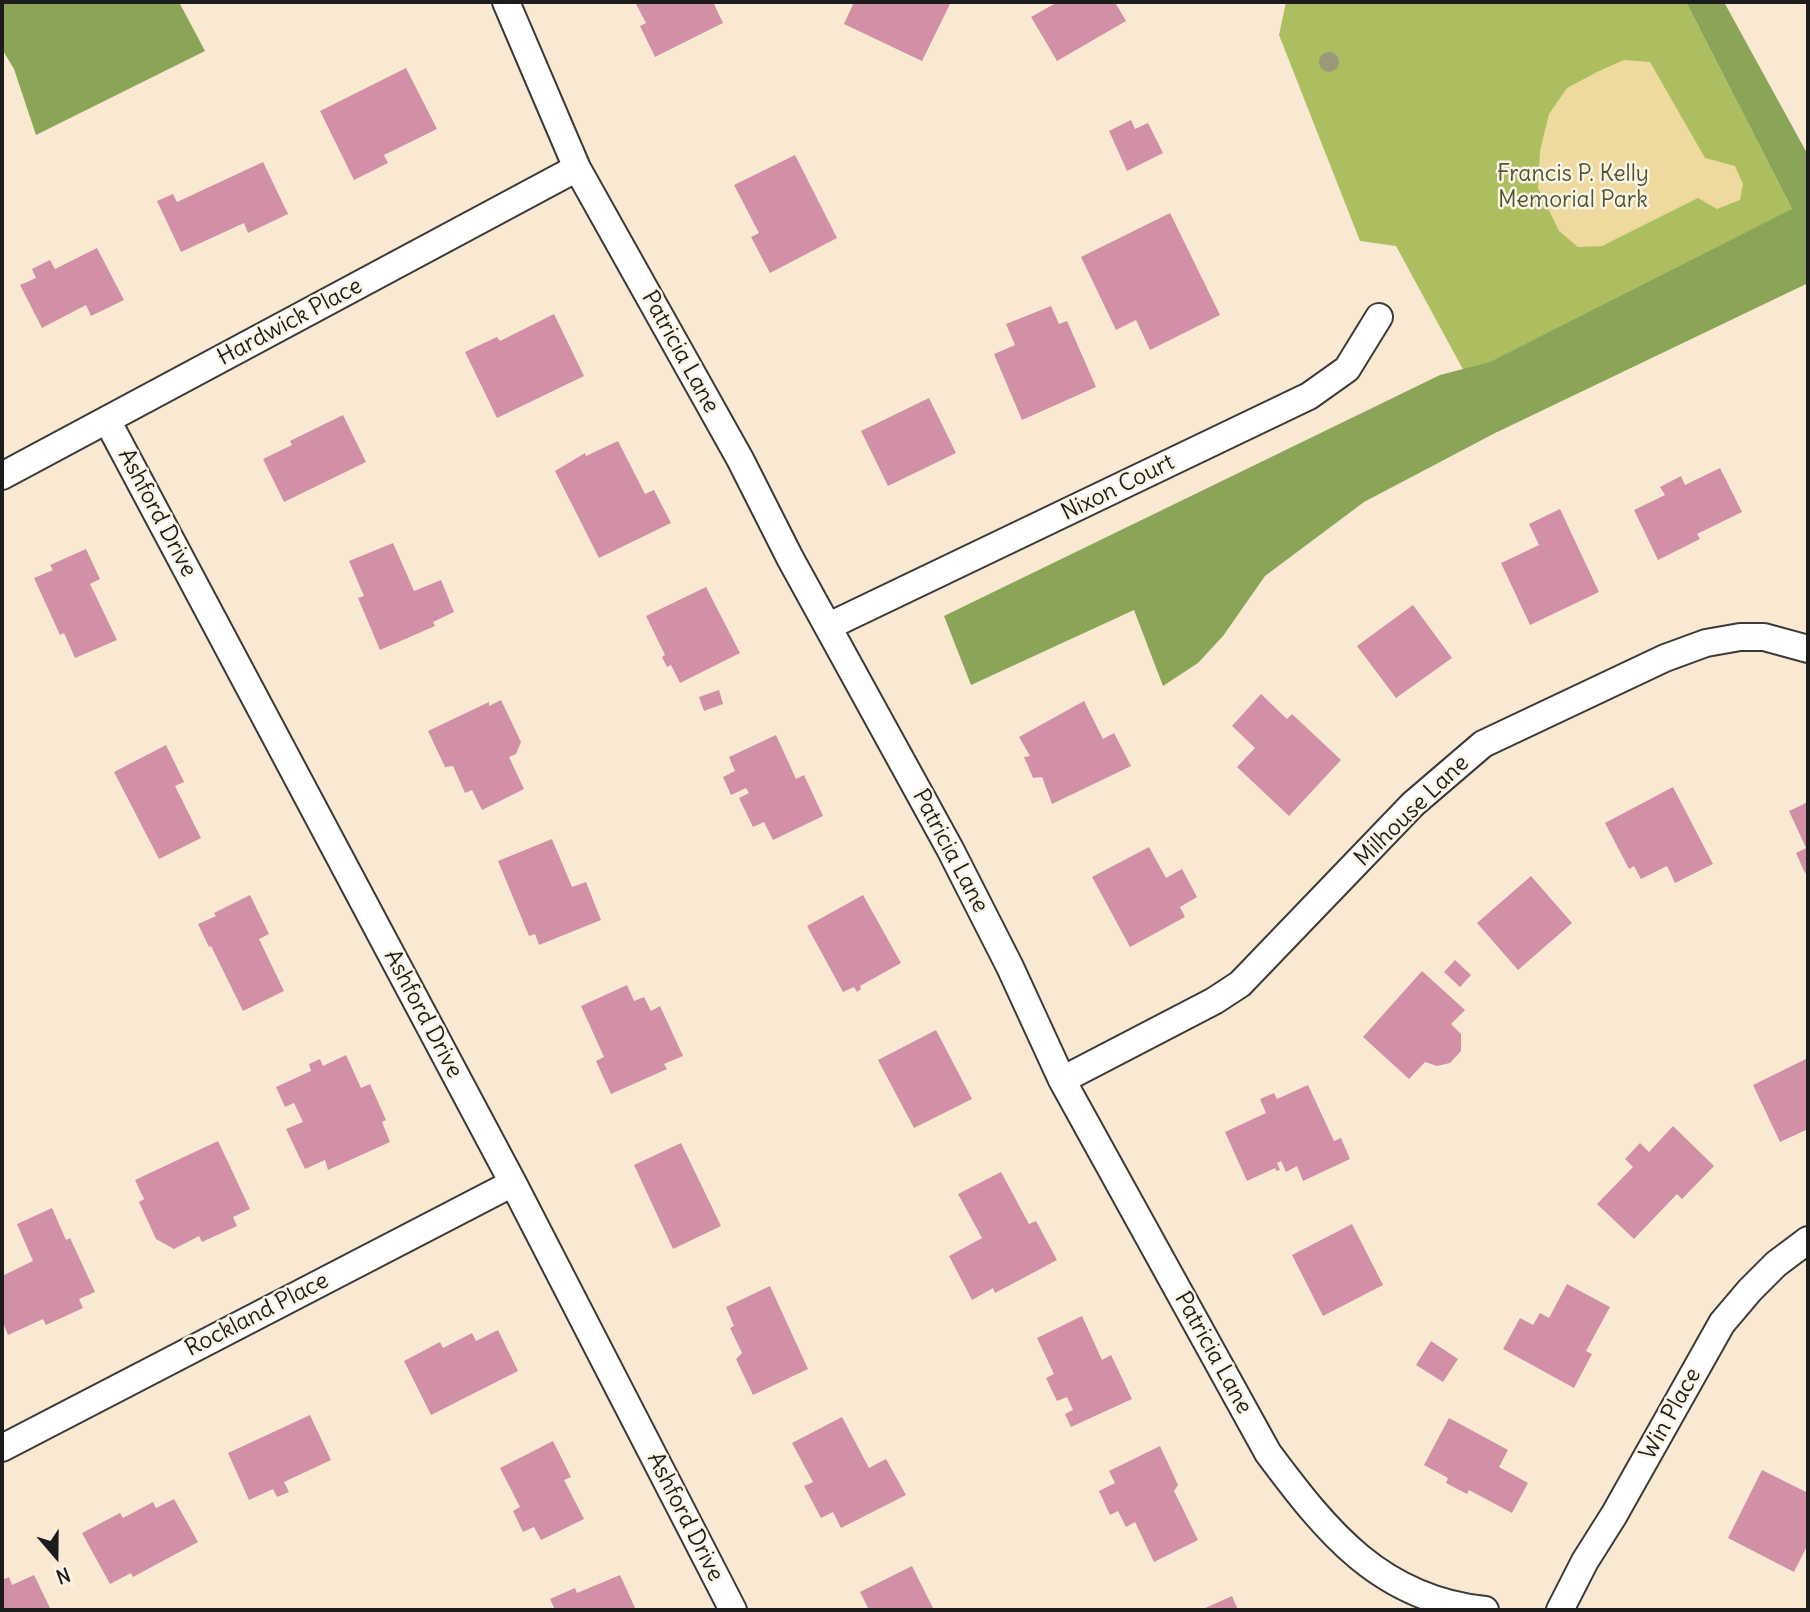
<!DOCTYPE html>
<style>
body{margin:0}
#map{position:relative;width:1810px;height:1612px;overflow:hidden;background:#f9e9d3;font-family:Delius,sans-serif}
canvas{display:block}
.frame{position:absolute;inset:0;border:4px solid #1c1c1c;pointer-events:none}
.north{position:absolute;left:21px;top:1521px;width:70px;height:70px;-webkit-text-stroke:5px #fcf5e5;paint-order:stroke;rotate:160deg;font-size:19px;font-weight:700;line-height:28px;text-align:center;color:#1c1c1c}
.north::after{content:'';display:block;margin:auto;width:24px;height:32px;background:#1c1c1c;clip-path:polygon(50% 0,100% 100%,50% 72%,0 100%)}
</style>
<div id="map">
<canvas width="1810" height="1612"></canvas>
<div class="frame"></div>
<div class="north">N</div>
</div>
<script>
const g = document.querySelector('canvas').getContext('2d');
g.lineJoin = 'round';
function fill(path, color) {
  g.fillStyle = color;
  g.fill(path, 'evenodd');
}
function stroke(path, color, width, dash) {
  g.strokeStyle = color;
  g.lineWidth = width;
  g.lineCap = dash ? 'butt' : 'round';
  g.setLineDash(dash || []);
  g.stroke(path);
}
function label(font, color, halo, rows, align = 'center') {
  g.font = font + ' Delius,sans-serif';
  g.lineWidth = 5;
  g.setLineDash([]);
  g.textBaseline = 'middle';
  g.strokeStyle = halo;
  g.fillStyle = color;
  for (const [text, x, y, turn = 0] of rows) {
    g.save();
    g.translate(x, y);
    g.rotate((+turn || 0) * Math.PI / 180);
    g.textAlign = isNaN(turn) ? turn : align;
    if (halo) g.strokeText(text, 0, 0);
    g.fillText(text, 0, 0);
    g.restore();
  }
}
const green = new Path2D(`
 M1286,2H1686L1795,215L1808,283L1497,432L1396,246L1360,241L1279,35Z`);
const forest = new Path2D(`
 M2,2H179L205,51L36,135L14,69L2,49Z
 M1686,2H1724L1808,155V283L1497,432L1364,502L1265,576L1223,636L1198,663L1163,686L1134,610L971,685L944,616L1440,375L1490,362L1792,209Z`);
const sand = new Path2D(`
 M1624,60L1650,62L1705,158L1735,166L1743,184L1740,200L1717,209L1698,198L1602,246L1578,247L1559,231L1538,188L1540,151L1549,114L1567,88L1599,71Z`);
const building = new Path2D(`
 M635,2H713L723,23L655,57L640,26L646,23Z
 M854,2H951L922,61L844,24Z
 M1053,2H1120L1116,4L1126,21L1057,61L1031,17L1054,4Z
 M406,68L437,129L384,155L388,163L354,180L320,111Z
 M1131,120L1135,129L1148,123L1163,153L1127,171L1109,131Z
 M795,155L837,238L770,273L751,237L759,233L734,185Z
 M263,162L288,214L248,233L244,223L181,252L157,201L173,194L177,202Z
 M1170,213L1220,315L1150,350L1136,320L1116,330L1081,257Z
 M97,248L124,300L91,316L86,305L42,328L20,285L36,278L32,269L50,260L55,269Z
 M1051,306L1059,324L1067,321L1096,387L1022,420L994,354L1015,345L1006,324Z
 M554,314L584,376L497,418L465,352L497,337L500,341Z
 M929,398L956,453L888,486L861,431Z
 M343,415L366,462L284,502L263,459L292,445L290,441Z
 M618,441L645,494L654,490L671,523L599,558L555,471L585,453L586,456Z
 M1720,468L1742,512L1697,534L1700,539L1658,560L1634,510L1665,495L1660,487L1681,476L1685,485Z
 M1560,509L1599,592L1530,625L1501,563L1539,545L1529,524Z
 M393,543L414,591L441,580L454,612L433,622L435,626L380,650L358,598L364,596L349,561Z
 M86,549L100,579L90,584L117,640L75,658L64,633L60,635L34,578L53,570L50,565Z
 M706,587L740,653L680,683L671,665L667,667L662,657L665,655L646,616Z
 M1413,605L1452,658L1396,698L1357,646Z
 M719,690L723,704L704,711L699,697Z
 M1261,694L1287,719L1292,714L1341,760L1289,816L1237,767L1255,748L1232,726Z
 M501,700L521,742L516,754L509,757L524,789L482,810L472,790L465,793L453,766L445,767L428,731L489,702V706Z
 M1084,701L1103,739L1114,733L1131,766L1052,804L1042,777L1033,778L1024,757L1030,756L1019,737Z
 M776,735L796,779L804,775L823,816L773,840L764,822L753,827L739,798L749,793L746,788L731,795L723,777L735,771L729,757Z
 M166,745L184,782L175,786L201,838L159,859L114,772Z
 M1673,787L1713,864L1675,883L1667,866L1641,879L1634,866L1629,869L1605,823Z
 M1808,802V871L1805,873L1796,853L1806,848L1789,811Z
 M552,839L572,887L586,882L601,920L539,945L535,934L529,936L498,861Z
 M1149,847L1166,878L1182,869L1197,897L1180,907L1185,917L1130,947L1092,877Z
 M1531,876L1572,923L1518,970L1477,923Z
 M250,895L269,934L259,939L284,991L243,1011L211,946L209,947L198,924L216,916L214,913Z
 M863,895L901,963L860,986L861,989L857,992L854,987L843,992L807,926Z
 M1455,960L1471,975L1460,987L1444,972Z
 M1422,971L1465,1010L1451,1024L1461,1034V1051L1450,1063L1437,1066L1425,1062L1409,1079L1363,1037Z
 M627,985L634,1001L644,997L651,1011L660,1006L683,1056L664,1064L667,1069L611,1094L596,1061L604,1057L581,1006Z
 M936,1030L972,1099L914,1128L878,1060Z
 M346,1055L361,1088L370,1084L386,1120L382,1122L390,1142L328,1170L325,1160L305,1169L286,1129L303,1122L294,1103L285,1107L276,1087L311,1071L309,1064L320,1059L323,1066Z
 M1808,1058V1129L1780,1142L1753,1085Z
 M1308,1085L1334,1141L1341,1138L1350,1159L1303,1181L1297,1166L1286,1172L1281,1161L1277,1163L1280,1170L1276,1171L1275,1168L1247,1181L1225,1132L1266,1113L1260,1099L1274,1093L1277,1099Z
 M1673,1126L1714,1166L1682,1199L1677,1194L1634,1239L1597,1204L1633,1167L1625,1159L1640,1143L1649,1152Z
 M218,1141L250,1209L233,1217L237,1226L202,1242L199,1236L174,1249L156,1239L139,1202L144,1199L135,1180Z
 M681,1143L721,1226L673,1249L634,1165Z
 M1001,1172L1029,1224L1036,1221L1057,1260L995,1293L993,1288L972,1300L949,1256L982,1238L958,1194Z
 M52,1208L66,1240L70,1238L95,1292L79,1299L83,1308L46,1325L43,1319L8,1335L2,1320V1276L33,1261L17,1224Z
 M1352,1224L1383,1285L1323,1316L1292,1255Z
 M1567,1284L1610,1307L1586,1351L1592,1354L1574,1388L1503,1349L1520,1318L1533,1325L1540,1313L1549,1318Z
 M770,1286L808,1369L753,1395L736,1359L742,1353L730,1328L734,1326L726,1307Z
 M1082,1316L1102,1360L1111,1355L1132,1399L1071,1427L1065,1414L1073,1410L1067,1397L1057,1401L1046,1378L1054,1374L1037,1338Z
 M498,1330L518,1371L431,1415L404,1361L440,1342L443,1348L472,1333L476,1341Z
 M1431,1341L1458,1359L1443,1382L1416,1365Z
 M310,1415L331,1460L284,1482L289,1492L277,1497L273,1489L249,1500L228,1453Z
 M842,1417L869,1468L886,1459L906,1495L841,1528L833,1512L821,1518L804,1486L813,1482L792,1443Z
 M1449,1418L1508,1450L1499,1467L1528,1483L1512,1513L1469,1490L1467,1494L1446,1483L1448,1478L1424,1465Z
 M553,1441L571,1477L564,1480L584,1519L541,1540L534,1527L523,1532L513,1511L520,1507L500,1468Z
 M1160,1446L1178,1485L1174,1491L1198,1540L1154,1562L1135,1522L1126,1527L1118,1511L1110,1515L1099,1491L1115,1483L1109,1471Z
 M1762,1470L1808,1493V1544L1794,1572L1728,1538Z
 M174,1499L198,1542L133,1577L131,1573L110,1584L82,1533L120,1513L123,1518L153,1502L156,1508Z
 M912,1566L934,1610H869L860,1592Z
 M34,1575L51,1610H2V1580L9,1577L12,1585Z
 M620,1575L636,1610H555L550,1599L575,1588L577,1593Z
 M1232,1596L1238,1610H1201Z`);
const minor = new Path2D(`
 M506,2L577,168L740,459L790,558L950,849L1010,967L1062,1080L1268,1453C1327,1532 1380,1599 1485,1610
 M107,420L513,1183L733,1610
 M2,476L577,168
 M829,626L1309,396L1347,369L1379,317
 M1062,1080L1214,1001L1240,984L1413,804L1483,744L1665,658L1706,643L1740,637H1764L1808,649
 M2,1448L513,1183
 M1560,1610L1585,1561L1614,1515L1722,1323L1750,1290L1776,1264L1808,1240`);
const trees = [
 [1329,62]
];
const parkNames = [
 ["Francis P. Kelly",1573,174],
 ["Memorial Park",1573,200]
];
const streetNames = [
 ["Hardwick Place",290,322,-28],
 ["Patricia Lane",680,352,61],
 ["Nixon Court",1118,488,-26],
 ["Ashford Drive",157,513,62],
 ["Milhouse Lane",1412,811,-44],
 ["Patricia Lane",950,851,62],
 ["Ashford Drive",423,1014,62],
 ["Rockland Place",257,1315,-27],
 ["Patricia Lane",1213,1353,61],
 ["Win Place",1671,1414,-61],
 ["Ashford Drive",685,1517,63]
];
fill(green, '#adbe61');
fill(forest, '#8aa557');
fill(sand, '#eeda9e');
fill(building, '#d190a6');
stroke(minor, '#3d3b37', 30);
stroke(minor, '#fff', 26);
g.fillStyle = '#9c987c';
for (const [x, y] of trees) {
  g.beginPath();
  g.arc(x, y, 10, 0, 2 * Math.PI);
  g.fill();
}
label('23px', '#4f5534', '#fcf5e5', parkNames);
label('23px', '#1c1c1c', '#fcf5e5', streetNames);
</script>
